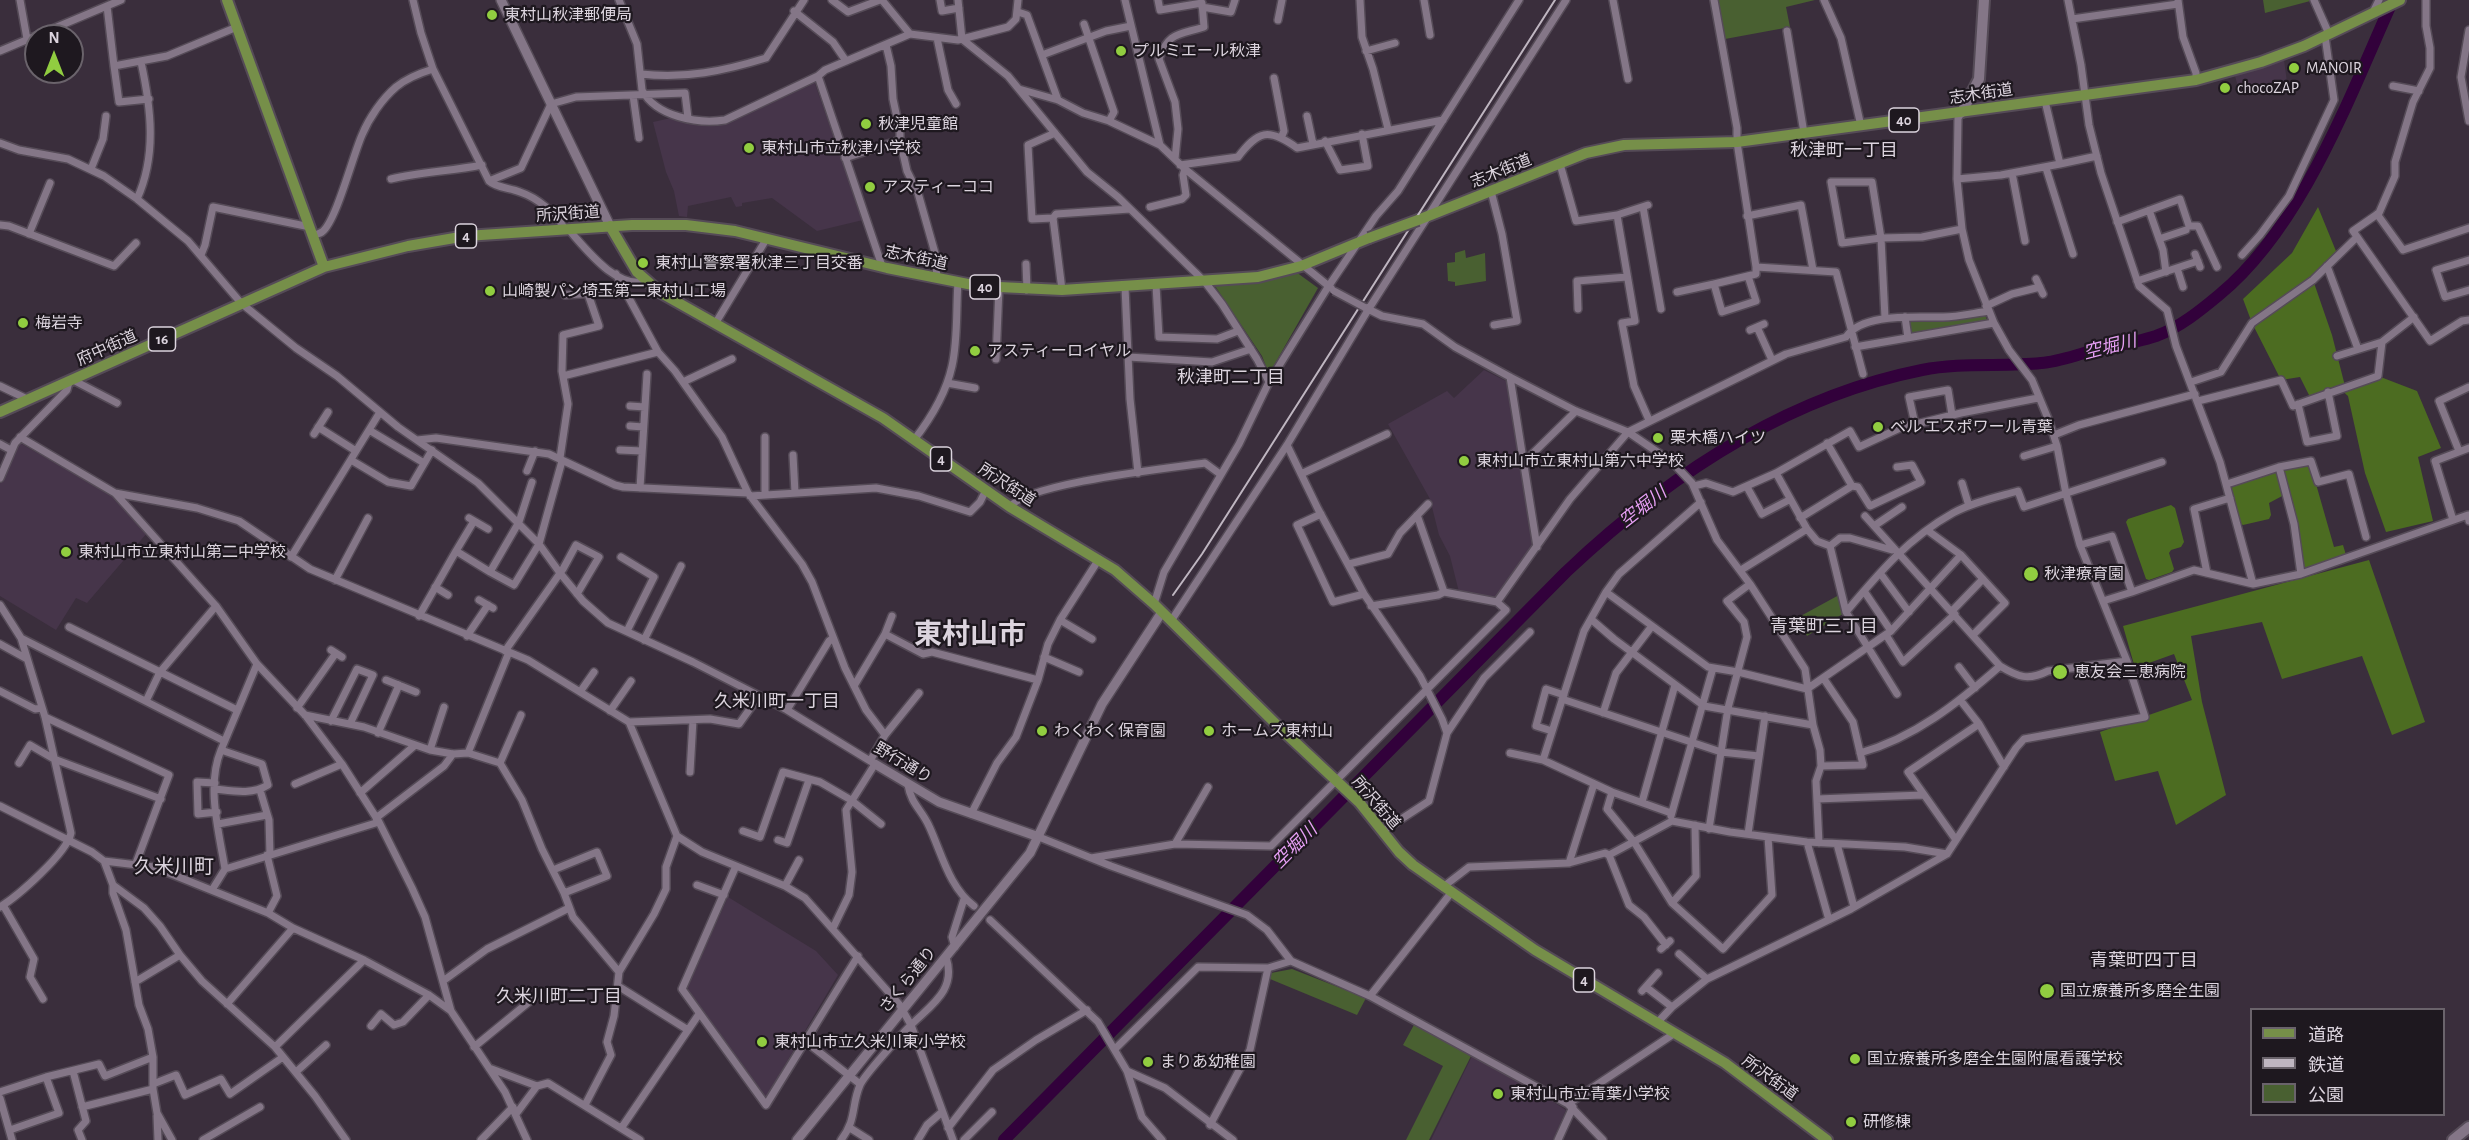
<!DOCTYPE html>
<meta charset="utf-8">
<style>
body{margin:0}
#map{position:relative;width:2469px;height:1140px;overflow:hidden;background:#3a2e3c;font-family:"Alegreya Sans","Noto Sans JP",sans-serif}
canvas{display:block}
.legend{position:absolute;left:2250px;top:1008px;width:195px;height:108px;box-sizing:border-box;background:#1e181f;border:2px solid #6a636b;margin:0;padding:8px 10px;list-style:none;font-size:18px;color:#dcd4de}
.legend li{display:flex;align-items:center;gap:12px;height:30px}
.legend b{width:30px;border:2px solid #6a636b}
.north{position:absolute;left:24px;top:24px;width:60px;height:60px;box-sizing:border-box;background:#1e181f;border:2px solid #6a636b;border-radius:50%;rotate:0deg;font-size:16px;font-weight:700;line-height:24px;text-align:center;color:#dcd4de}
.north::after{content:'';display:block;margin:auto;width:21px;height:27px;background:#91cd40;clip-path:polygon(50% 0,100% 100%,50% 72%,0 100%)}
</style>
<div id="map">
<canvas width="2469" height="1140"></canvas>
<ul class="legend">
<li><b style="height:8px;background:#768f49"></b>道路</li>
<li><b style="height:8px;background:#bfb6c1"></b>鉄道</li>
<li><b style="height:16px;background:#496031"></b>公園</li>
</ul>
<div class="north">N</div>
</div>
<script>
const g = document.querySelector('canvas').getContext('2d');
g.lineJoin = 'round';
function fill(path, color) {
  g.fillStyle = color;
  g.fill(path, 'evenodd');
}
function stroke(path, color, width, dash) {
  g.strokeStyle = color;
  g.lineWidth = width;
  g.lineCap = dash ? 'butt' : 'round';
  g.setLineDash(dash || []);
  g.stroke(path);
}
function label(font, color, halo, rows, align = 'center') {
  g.font = font + ' "Alegreya Sans","Noto Sans JP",sans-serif';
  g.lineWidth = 4.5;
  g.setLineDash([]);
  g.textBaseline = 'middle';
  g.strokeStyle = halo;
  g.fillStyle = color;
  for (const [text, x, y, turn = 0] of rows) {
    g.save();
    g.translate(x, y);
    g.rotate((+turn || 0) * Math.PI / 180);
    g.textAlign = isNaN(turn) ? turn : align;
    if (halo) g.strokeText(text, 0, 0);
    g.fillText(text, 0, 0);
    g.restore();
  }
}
const built = new Path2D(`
 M2284,60L2287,82L2239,90L2235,76Z
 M814,81L863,220L817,231L772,198L742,203V206L736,207L731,197L688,206L687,217L679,216L674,191L666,172L653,122L671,118L693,124H711Z
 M1484,370L1506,381L1534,547L1500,591L1498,598L1459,592L1450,556L1439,535L1430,499L1388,424L1447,391L1454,398Z
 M18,442L114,496L147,533L87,603L76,598L56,630L0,596V483Z
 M728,897L816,951L838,975L766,1097L687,988Z
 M1473,1054L1516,1078L1566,1110L1553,1140H1431Z`);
const green = new Path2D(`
 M1716,0H1815L1786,7L1790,27L1725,39Z
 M2263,0H2314L2265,13Z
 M1465,250L1466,258L1485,253L1486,281L1455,286V282L1448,281L1447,263L1455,262V253Z
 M1296,272L1318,288L1269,374L1262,356L1215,286L1242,284Z
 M1983,315H1985L1988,322L1912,336L1909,334L1908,321L1910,318Z
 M1839,595L1846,612L1807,636L1797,618Z
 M1292,969L1366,998L1357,1015L1270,979L1271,973Z
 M1415,1023L1472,1054L1429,1140H1406L1443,1066L1403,1045Z`);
const forest = new Path2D(`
 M2318,207L2338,256L2313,280L2332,335L2345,386L2378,376L2417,391L2441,448L2418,457L2433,521L2386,532L2365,473L2348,396L2339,388L2311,399L2300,377L2281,380L2252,323L2243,299L2292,253Z
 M2310,463L2334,547L2343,545L2346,555L2301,570L2282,469Z
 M2276,472L2279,475L2284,495L2269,503L2271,515L2269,519L2243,525L2239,523L2231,490L2233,485Z
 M2171,505L2175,508L2184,542L2181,547L2171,550L2169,553L2174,569L2172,572L2149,580L2146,579L2126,522L2128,519Z
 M2369,560L2425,722L2392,735L2362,656L2282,679L2262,622L2191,636L2202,702L2226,795L2176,825L2158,771L2115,781L2100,732L2192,700L2174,654L2135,668L2123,626Z`);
const river = new Path2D(`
 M1004,1140L1566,572C1665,478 1786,397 1922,370C1961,362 2001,367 2041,363C2056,362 2073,356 2088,352C2110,347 2134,343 2156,336C2179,328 2201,310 2219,295C2303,226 2349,97 2393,0`);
const minor = new Path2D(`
 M20,0L27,39
 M413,0L421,33L433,69L489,181C497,188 510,188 520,192C538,198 555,213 565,229
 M619,0L637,44L642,90C656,117 698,124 725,120L818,76L825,70L903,37L910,34L958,40L1008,27L1016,19L1018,0
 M832,0L848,12L880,0
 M882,0L910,34
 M940,0L942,11L959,8
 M958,0L962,39L1008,76L1087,172L1118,197L1205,282L1222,304L1257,359L1269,382
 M1125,0L1160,145L1185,169L1331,288
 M1158,0L1160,10L1202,3L1204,27C1179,35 1168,32 1159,59L1175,102L1178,129L1175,159
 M1360,0L1362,37L1373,69L1388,129
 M1424,0L1430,35
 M1613,0L1628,79
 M1714,0L1737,128V142L1756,267L1836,272L1863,374
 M1824,0L1841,38L1861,126
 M2068,0L2081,65L2089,125L2101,173L2139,286L2167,310L2176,346L2220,462L2253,584
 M2178,0L2183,37L2196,73V80
 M2314,0L2329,34
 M2426,0V26L2430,48V68L2413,102L2395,162V176L2379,213L2353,231L2430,341L2462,321L2469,320
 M107,6L114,66L167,56L237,27
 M1202,7L1231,12L1235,0
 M794,11L833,42L846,61
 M1018,12L1027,15L1058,100
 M2373,12L2379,0
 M2072,19L2178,4
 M1278,20L1282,0
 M1084,24L1114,112L1109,121
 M2469,30L2461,77L2469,121
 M1787,31L1804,133
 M937,38L948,90L956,104
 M886,45L891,66L893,99L900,132V140L907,171L918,193L935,253L937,278
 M0,51L121,0
 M1366,51L1395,43
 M1042,55L1106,31L1131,26
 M114,66L119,102L149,99
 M641,74C685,79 724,71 766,58L804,0
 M818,76L882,266
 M1274,78L1284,131L1281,138
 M2393,86L2419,91
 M1019,89L1058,100L1083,113L1109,121L1160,145
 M633,95L639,138
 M1307,116L1313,144
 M1325,141L1340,170L1368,166L1362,134
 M0,143L19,150L68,159L104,176L137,199L188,241L241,303L296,348L337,376L398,427L478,483L539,544L560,573L583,601L608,623L693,662L787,710L875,764L846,810L852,872L849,895L833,928
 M845,158L900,140
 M1560,164L1576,221L1617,215L1635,321L1622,323L1634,386L1649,420
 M2060,164L2097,156
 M1180,165L1238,157C1258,131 1268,127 1297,148L1443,120
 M2046,168L2073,254
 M91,169L103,139L106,116
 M2012,173L2025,241
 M391,179C421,172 451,171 482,165
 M1957,179L2001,175L2060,164L2045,101
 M489,181L521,168L551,104L576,97L685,93L688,118
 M1831,182H1872L1881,238L1842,243Z
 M1491,191L1502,234L1517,321L1494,325
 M137,199C157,155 151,108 141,62
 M1150,207L1182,199L1186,195L1183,175L1185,169
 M1643,207L1661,309
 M2149,210L2163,250L2166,272
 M2377,214L2403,250L2469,228
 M1617,215L1648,205
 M1747,216L1801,205L1813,270
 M1053,218L1032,219L1028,145L1055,133
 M2117,222L2180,199L2189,226H2198L2217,267
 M0,225L9,226L114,266L136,243
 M568,229C587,250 615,288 646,282
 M29,234L50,183
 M313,236C316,234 319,234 322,232C336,222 353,155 362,135C369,118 382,99 396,87C407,78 420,73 433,69
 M2159,239L2186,230
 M2195,254L2200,267
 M201,255L205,245L213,207L310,227
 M2242,255L2260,235L2289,196L2334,100L2325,36
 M2469,260L2436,270L2445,297L2469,290
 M1026,264L1027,290
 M2327,266L2358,349
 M2177,268L2183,287
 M616,274L658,352L675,371L722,437L748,493L802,564L812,582L845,668L866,710L885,735L870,761
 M1748,276L1756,301L1722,312L1714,284L1756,274V267
 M2036,279L2043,294
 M2137,281L2198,261
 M1156,285L1159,337L1217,339L1238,331
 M1125,287L1130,399L1138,473
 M1062,290L1053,218L1056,214L1130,209
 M1677,292L1714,284
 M565,295L625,291
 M1986,306L2012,294L2040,287
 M1364,307L1382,316L1423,324L1455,347L1510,377L1576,411L1628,432L1672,462L1692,483L1717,540L1750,584L1805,669L1813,725L1820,750L1821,766L1816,781L1819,843
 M1578,309L1577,281L1627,277
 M1905,317L1908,338
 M1885,318L1881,238L1922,237L1962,229
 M715,324L767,238
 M1757,327L1772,360
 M1750,330L1764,324
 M1855,347L1994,323
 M2337,356L2382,342
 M1128,357L1212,362L1251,349
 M996,359L999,288
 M563,376L658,352
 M1510,377L1537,547
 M73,380L117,403
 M683,382L732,359
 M2191,382L2221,372L2252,323L2313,280L2357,237
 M947,383L975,388
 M0,386L27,399
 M2198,401L2281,380L2293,406L2378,376L2382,342L2414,317
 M2298,404L2307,442L2337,436L2328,392
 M630,406L645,407
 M1915,424L1909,397L1948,390L1952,415
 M630,426L643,427
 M318,427L356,451
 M369,430L424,463
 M314,434L328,412
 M2054,435L2079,425L2195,394
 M20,437L115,493L216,606L257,664L305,715L342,764L379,822L412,888L425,917L451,1011L505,1092L527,1140
 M765,437V495
 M417,440L436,438L549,454L615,485L623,487L748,493
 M914,440C931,418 946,394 952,366C958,340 956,309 958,282
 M0,444L11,450
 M1287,445L1318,509L1364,594L1420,676L1442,719L1447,733L1429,801L1383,831
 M620,450L642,451
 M2459,451L2439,401L2469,387
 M793,455L795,493
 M2024,456L2057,446
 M560,458L568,404L562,371L563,335L599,326L588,294
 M351,460L388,482L411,486L432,450
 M1523,463L1576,411
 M2279,467L2294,524L2301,574
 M527,471L535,451
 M1776,473L1807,529L1817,541L1830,546L1846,612
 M1301,474L1387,434
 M0,478L15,443L67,390L69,382
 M532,482L519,522L490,572L514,585L539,544L562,461
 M1962,483L1969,506
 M2227,484L2279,467L2311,461L2318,482L2349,474L2366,537
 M1694,486L1706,483L1733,492L1776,473L1850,431L1859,447L1900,428L1961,413L2038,398
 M1852,486L1858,487L1870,506L1921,482L1912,465L1897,467
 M1747,487L1762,514L1789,500
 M640,488L647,374
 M115,493L197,508L239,521L310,569L528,660L629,722L710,719L739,724L759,696
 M750,496L876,488L919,496L970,512L980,502L986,490
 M1010,507C1027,483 1171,468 1205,463L1220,474
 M1321,514L1297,525L1333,602L1364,594
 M1417,515L1444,592L1497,602
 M1865,516L2000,666C2018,677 2028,681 2048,671L2127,661
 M469,518L488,529
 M1800,518L1852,486L1827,443
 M2453,520L2435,461L2469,448
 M1874,526L1902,507
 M1927,530L1961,555L2005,603L1973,635
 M2080,545L2112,536L2132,592L2103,601
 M1830,546L1840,538H1850L1892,550
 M456,551L474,521
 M291,557L380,412
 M621,557L654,577L627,631
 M1349,564L1388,554L1400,533L1428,504
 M1741,570L1807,529
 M1880,573L1909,612
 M2207,573L2194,509L2230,498
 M335,580L368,518
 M435,587L448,595
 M1864,591L1891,631
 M1606,592L1708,667L1738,672L1807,689L1891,631L1961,555
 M2132,592L2194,570L2253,584L2301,574L2468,515L2469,521
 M479,600L493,608
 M1154,604L1164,572L1239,444L1269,382L1328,287L1376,216L1398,191L1519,0
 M0,605L21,638L45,717L71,833C67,853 18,896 0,907
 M1371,606L1438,595L1444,592
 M1952,611L1983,579
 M419,616L456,551L490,572
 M1060,620L1092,639
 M1592,620L1614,639L1704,706L1813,725
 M1171,621L1287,445L1368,310L1566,0
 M69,627L237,710
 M885,634L923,654L932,652L1038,680
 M1886,635L1903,662L1955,614
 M467,636L488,605
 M21,638L224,741
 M644,640L681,566
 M0,644L27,659
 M331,650L342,657
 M505,651L563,569L576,545L599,557L577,594
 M1044,657L1079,672
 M1959,667L1975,688
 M386,680L416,692
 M854,686L885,634L892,616
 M0,691L35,709L42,708
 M580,692L594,672
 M1897,694L1846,612C1878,574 1908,538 1953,513C1973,502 1997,497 2018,491L2024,507L2162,462
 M1562,699L1721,752L1759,756
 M146,701L160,672L216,606
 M1961,701L1979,724L2004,767
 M297,708L336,653
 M787,710L829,641L833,638
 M610,711L631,681
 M1603,713L1616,673L1652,626
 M305,715L364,727L430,750L453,754L468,753L500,763L522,800L542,849L564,893L573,917L619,972
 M45,717L169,775L136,863
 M331,721L357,669L373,675L350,724
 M629,722L677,836L702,852L785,886L805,898L899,1004L911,1025L953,1140
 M1552,731L1536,726L1546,689L1564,695
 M378,733L399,685
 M1447,733L1484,678L1530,632
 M885,735L919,693
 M221,750C206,786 219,832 225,869
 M430,750L444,707
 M468,753L509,652
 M1510,753L1543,760L1612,792L1671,813
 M1860,753C1914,738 1958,703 2000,666
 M1543,760L1584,631L1606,592L1619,574L1701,502
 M19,763L30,745L54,759L161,799
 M500,763L521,715
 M1821,766L1863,765L1853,722L1824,679
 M690,772L693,720
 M215,783L197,782L198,814L217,812
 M295,784L342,764
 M908,785C911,804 922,810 929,826C942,854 949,887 974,906
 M215,789C233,791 252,795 268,785L262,764L221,750L257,664
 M260,790L269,820L270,855
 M1612,792L1607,809L1634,842L1672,903L1723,949L1772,895L1768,837
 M360,793L414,746
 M1817,799L1923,795
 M1642,802L1675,685
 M0,806L92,852L104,861L113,885V893L126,930L139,1005L148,1029L153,1057V1089L157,1113L172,1140
 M971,814L997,763L1016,737L1038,680L1048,644L1060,620L1099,559
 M1671,816L1713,668
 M376,818L444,766L453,754
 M218,824L267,815
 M1709,829L1728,708L1747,637L1744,622L1727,601L1750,584
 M743,831L760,837L783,772L820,782L851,800L881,824
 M1748,834L1765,716
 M1039,837L1111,866L1247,915L1267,930L1291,961L1370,996L1568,1104L1603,1140
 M778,840L787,843L809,780
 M1956,840L1908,772L1979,724
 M1807,842L1829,920
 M1175,844L1208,787
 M1837,844L1854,907
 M267,855L277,896L268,913
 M1609,855L1629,905L1644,917L1666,945
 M1091,858L1175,844L1271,846L1506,610L1497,602L1570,499L1628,432L1786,354L1846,337C1863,312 1917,318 1943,317C1958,317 1974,313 1989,311
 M104,861L154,867L268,913L293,928L364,960L429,995L451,1011
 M1569,863L1594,784
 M736,866L682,989L766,1105L858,956
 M553,870L597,852L607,876L564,893
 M113,885L144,908L160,926L180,955L202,981L275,1047L315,1096L346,1140
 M697,885L724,895
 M785,886L799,860
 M1443,887L1469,867L1569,863L1605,853L1609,855L1672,821L1730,832L1807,842L1905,847L1947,854
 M212,890L225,869L379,822
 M1672,903L1696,876L1695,825
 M3,905L34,959L30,977L43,999
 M990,920L1098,1022L1127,1071L1142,1117L1162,1140
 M955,947L952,937L964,899
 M1661,949L1670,941
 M1679,954L1707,979
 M443,981L487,949L569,908
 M135,982L180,955
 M618,986L688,1030
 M1646,987L1672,1007
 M1642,991L1658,973
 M1370,996L1451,893
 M227,1004L293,928
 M1657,1023L1672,1007L1707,979L1851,909L1947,854L2016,748L2024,739L2145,717L2127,661L2080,545L2066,494L2057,446L2049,421L2032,380L2009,350L1994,323L1969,260L1962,229L1957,179L1958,118L1962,112
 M371,1026L381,1014L394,1025L403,1022L429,995
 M805,1041L860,1084
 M275,1047L364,960
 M474,1047L535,997
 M1115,1049L1198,967L1268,968L1291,961
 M489,1068L537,1086
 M73,1071L86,1121L78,1130L82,1140
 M1127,1071L1165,1088L1233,1140
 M296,1072L326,1045
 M153,1084L176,1075L185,1095L221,1079L230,1094L283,1057
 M0,1092L46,1077L99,1064L105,1076L153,1057
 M0,1098L12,1140
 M1568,1104L1675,1033
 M585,1105L611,1055L607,1042L614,1016L619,972L654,914L666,889V867L677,836
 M82,1107L153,1089
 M516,1114L537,1086L548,1083L640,1140
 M157,1116L158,1140
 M1210,1125L1250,1050L1268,968
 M622,1127L699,1014
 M850,1128L869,1140
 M948,1128L993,1070L1036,1040L1087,1010
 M10,1130L59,1113L46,1077
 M203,1140L260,1107
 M481,1140L513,1107
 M841,1140C857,1119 851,1106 860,1085C865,1074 901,1035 911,1025C931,1005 957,990 946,957
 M918,1140L927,1125L942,1112
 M964,1140L992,1112
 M1558,1140L1573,1107`);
const tertiary = new Path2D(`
 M501,0L610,226
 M875,764L939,802L1039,837
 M797,1140L1030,853L1102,704L1162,612`);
const secondary = new Path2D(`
 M1962,112L1979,79L1984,0
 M2453,1140L2469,1127`);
const primary = new Path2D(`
 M227,0L324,267
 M1418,220L1586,153L1624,145L1737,142L2196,80L2261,62L2304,46L2400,0
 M610,226L637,272L661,293L883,418L1010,507L1115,570L1154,604L1280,728L1359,802L1399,852L1413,865L1535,950L1725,1063L1827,1140
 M0,412L324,267L408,246L466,236L632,225H686L735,231L887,268L978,286L1062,290L1258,277L1301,266L1369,238`);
const rail = new Path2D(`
 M1173,595L1202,554L1555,0`);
const minorBridge = new Path2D(`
 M1334,291L1364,307`);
const primaryBridge = new Path2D(`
 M1369,238L1418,220`);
const markers = [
 [492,15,6,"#91cd40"],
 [1121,51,6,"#91cd40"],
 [2294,68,6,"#91cd40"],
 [2225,88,6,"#91cd40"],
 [866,124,6,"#91cd40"],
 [749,148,6,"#91cd40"],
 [870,187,6,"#91cd40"],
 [643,263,6,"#91cd40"],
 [490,291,6,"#91cd40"],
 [23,323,6,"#91cd40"],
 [975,351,6,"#91cd40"],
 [1878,427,6,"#91cd40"],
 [1658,438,6,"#91cd40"],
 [1464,461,6,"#91cd40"],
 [66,552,6,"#91cd40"],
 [2031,574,8,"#91cd40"],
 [2060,672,8,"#91cd40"],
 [1042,731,6,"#91cd40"],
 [1209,731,6,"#91cd40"],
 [2047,991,8,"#91cd40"],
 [762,1042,6,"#91cd40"],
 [1855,1059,6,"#91cd40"],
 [1148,1062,6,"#91cd40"],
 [1498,1094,6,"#91cd40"],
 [1851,1122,6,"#91cd40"]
];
const shields = [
 [1904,120,30],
 [466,236,21],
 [985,287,30],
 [162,339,27],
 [941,459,21],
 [1584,980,21]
];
const shieldNames = [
 ["40",1904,120],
 ["4",466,236],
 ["40",985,287],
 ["16",162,339],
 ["4",941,459],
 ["4",1584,980]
];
const poiNames = [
 ["東村山秋津郵便局",504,15],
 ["プルミエール秋津",1133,51],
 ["MANOIR",2306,68],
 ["chocoZAP",2237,88],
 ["秋津児童館",878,124],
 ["東村山市立秋津小学校",761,148],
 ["アスティーココ",882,187],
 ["東村山警察署秋津三丁目交番",655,263],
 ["山崎製パン埼玉第二東村山工場",502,291],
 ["梅岩寺",35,323],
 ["アスティーロイヤル",987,351],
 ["ベル エスポワール青葉",1890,427],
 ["栗木橋ハイツ",1670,438],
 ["東村山市立東村山第六中学校",1476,461],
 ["東村山市立東村山第二中学校",78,552],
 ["秋津療育園",2044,574],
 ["恵友会三恵病院",2074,672],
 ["わくわく保育園",1054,731],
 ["ホームズ東村山",1221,731],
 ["国立療養所多磨全生園",2060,991],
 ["東村山市立久米川東小学校",774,1042],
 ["国立療養所多磨全生園附属看護学校",1867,1059],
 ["まりあ幼稚園",1160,1062],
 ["東村山市立青葉小学校",1510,1094],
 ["研修棟",1863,1122]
];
const streetNames = [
 ["志木街道",1981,94,-8],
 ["志木街道",1501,171,-22],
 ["所沢街道",568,214,-4],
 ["志木街道",916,258,12],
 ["府中街道",107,348,-24],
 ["所沢街道",1007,485,33],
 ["野行通り",903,763,31],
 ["所沢街道",1376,803,49],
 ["さくら通り",908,980,-51],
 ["所沢街道",1770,1078,36]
];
const neighbourhoodNames = [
 ["秋津町一丁目",1844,151],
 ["秋津町二丁目",1231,378],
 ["青葉町三丁目",1824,627],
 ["久米川町一丁目",777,702],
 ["青葉町四丁目",2144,961],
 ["久米川町二丁目",559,997]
];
const waterNames = [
 ["空堀川",2110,347,-14],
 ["空堀川",1643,507,-38],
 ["空堀川",1295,846,-45]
];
const quarterNames = [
 ["久米川町",174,867]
];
const townNames = [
 ["東村山市",970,635]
];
fill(built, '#46354a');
fill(green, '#496031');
fill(forest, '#4c6c21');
stroke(river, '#32013b', 12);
stroke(minor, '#554b57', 10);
stroke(tertiary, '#554b57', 12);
stroke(secondary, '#554b57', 14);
stroke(primary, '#554b57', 14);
stroke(minor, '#847687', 7);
stroke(tertiary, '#847687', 9);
stroke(secondary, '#847687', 10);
stroke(primary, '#768f49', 10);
stroke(rail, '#bfb6c1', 2);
stroke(minorBridge, '#554b57', 10, []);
stroke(primaryBridge, '#554b57', 14, []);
stroke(minorBridge, '#847687', 7);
stroke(primaryBridge, '#768f49', 10);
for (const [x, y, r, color] of markers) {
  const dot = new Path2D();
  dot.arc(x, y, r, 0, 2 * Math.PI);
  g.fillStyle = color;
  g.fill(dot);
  stroke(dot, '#1e181f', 2);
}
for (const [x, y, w] of shields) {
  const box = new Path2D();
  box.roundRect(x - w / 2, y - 12, w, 24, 4.5);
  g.fillStyle = '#1e181f';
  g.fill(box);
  stroke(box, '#dcd4de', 1.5);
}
label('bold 15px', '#dcd4de', null, shieldNames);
label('16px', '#dcd4de', '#1e181f', poiNames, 'left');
label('16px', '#dcd4de', '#1e181f', streetNames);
label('18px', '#dcd4de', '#1e181f', neighbourhoodNames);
label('italic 18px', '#e69ff4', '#1e181f', waterNames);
label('20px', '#dcd4de', '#1e181f', quarterNames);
label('bold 28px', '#dcd4de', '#1e181f', townNames);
</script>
